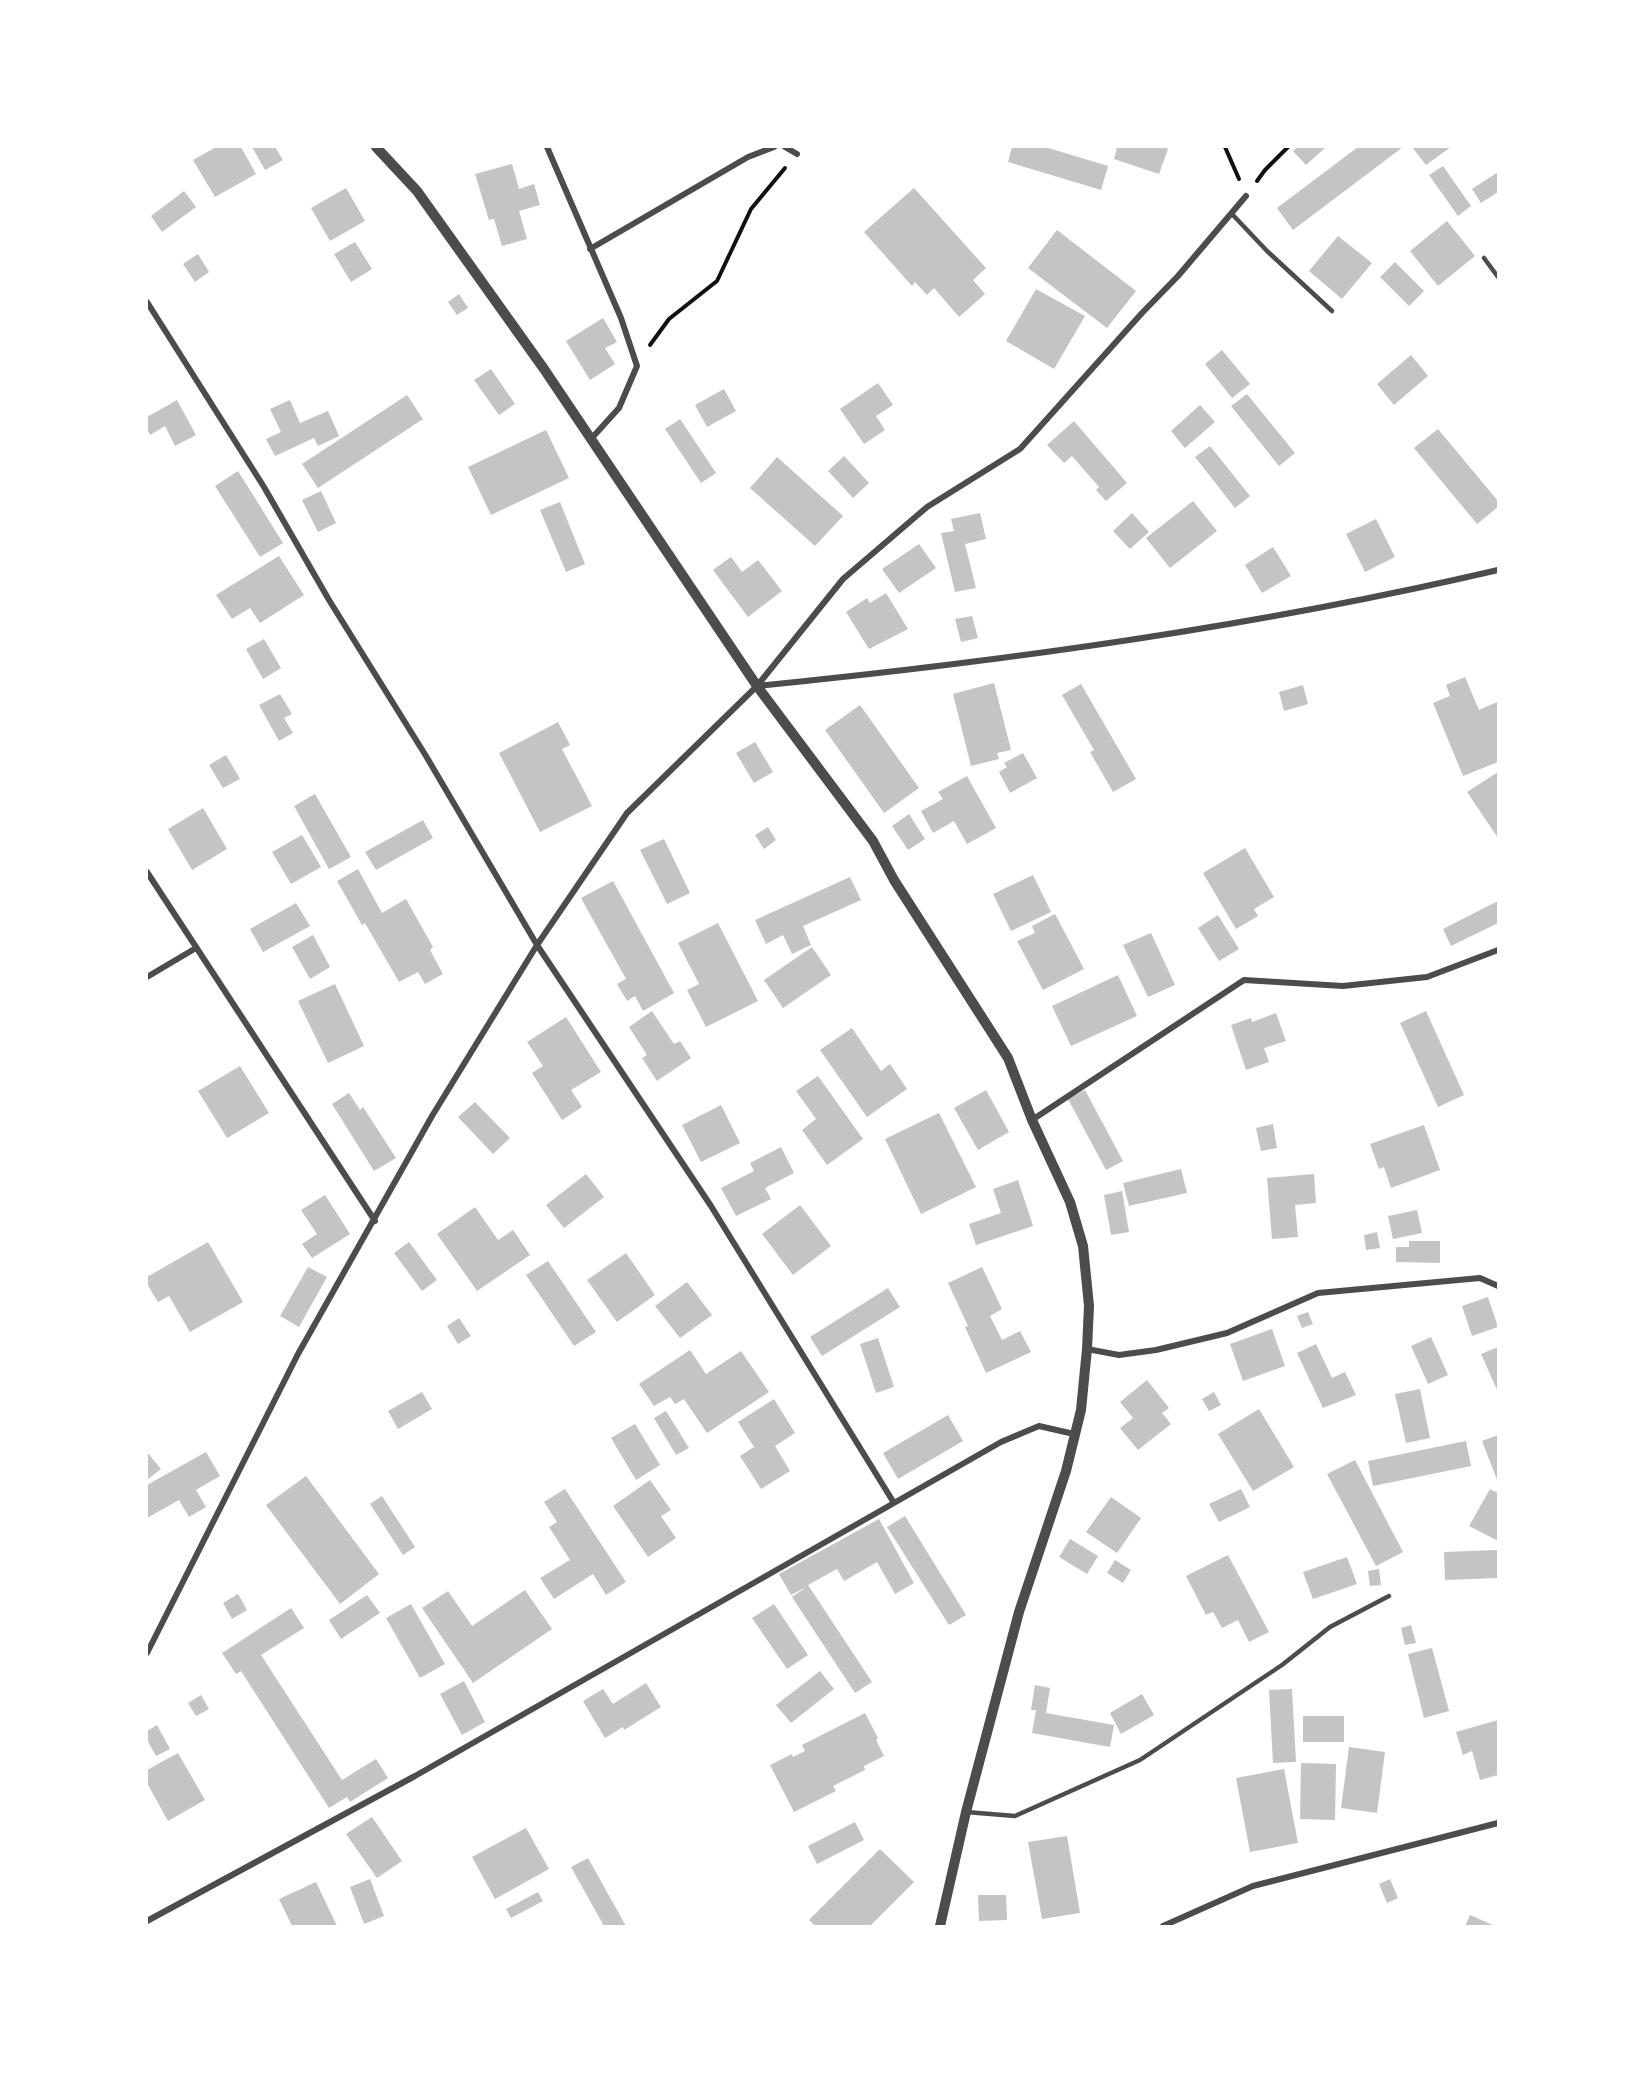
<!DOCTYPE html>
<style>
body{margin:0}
#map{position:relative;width:1645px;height:2073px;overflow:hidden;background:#fff;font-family:Montserrat,sans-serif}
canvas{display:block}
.frame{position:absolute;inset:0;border:148px solid #fff;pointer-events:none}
</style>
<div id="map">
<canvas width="1645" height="2073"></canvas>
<div class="frame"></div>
</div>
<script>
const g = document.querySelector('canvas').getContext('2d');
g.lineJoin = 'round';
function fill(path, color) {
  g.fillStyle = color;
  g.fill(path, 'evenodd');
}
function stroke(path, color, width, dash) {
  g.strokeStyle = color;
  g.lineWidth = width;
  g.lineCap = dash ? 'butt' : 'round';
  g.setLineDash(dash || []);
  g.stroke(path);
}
const building = new Path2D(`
 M216,147H241L256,174L215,197L193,160Z
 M252,147H275L283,160L265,170Z
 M1012,147H1045L1108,166L1101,190L1008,162Z
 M1117,147H1163L1168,149L1159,174L1114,159Z
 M1298,147H1326L1306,165L1293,151Z
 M1358,147H1403L1293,230L1277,208Z
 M1412,147H1451L1426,165Z
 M512,164L519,189L534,184L540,205L519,211L527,239L502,246L494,219L489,220L475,174Z
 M1443,166L1471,206L1458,216L1429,175Z
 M1498,172V192L1481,203L1472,189Z
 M346,188L365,221L330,241L311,208Z
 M914,188L986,268L973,280L985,294L959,317L934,288L927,295L915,282L912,286L864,232Z
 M184,191L196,207L162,232L151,216Z
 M1447,221L1475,256L1438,286L1410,251Z
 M1057,230L1136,291L1107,328L1028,268Z
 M1338,236L1372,263L1342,299L1309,271Z
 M355,242L372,269L351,282L334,254Z
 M198,254L209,272L195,282L183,264Z
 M1395,262L1424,291L1409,306L1380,277Z
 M1036,289L1085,316L1054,369L1006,341Z
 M459,294L468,308L457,315L448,302Z
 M603,318L617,342L605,348L615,364L590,380L566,341Z
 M1222,350L1250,384L1232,398L1205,364Z
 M1411,355L1428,376L1394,405L1377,384Z
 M491,369L515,404L499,415L474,380Z
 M878,383L893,405L876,416L885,430L864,444L840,409Z
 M724,389L736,411L707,427L695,405Z
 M1247,394L1295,453L1279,466L1231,406Z
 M407,395L423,419L318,488L302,464Z
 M177,400L196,435L175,446L165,426L150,435L147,429V417Z
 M290,400L300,423L328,411L339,436L318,446L314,438L275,456L266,439L281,432L270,409Z
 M1200,405L1215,422L1185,448L1171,431Z
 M680,419L716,473L701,483L665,429Z
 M1074,421L1127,483L1106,501L1096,490L1099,487L1072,456L1064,463L1047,445Z
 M1438,429L1498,501V507L1477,524L1414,448Z
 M546,430L569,478L491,515L468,467Z
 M1210,446L1250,496L1235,508L1195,457Z
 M844,456L869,483L853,498L828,471Z
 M777,457L843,516L815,546L750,488Z
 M238,471L283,543L260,557L215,486Z
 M321,491L336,523L318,532L302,500Z
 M1193,501L1217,531L1170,568L1146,538Z
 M560,502L585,564L566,572L540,510Z
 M980,513L986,539L965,544L976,588L955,592L941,533L954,531L951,519Z
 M1132,513L1149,532L1130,549L1113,531Z
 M1376,519L1395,557L1365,572L1346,534Z
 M919,544L936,568L899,593L882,569Z
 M1273,547L1291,576L1262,593L1245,565Z
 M279,556L304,595L260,623L250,608L232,619L216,595Z
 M731,557L742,572L758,560L782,591L748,617L713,570Z
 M886,593L908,629L869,649L846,612L867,598L870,603Z
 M972,616L978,638L961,642L955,619Z
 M264,639L281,668L263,679L246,649Z
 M1465,677L1479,710L1497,702L1498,705V762L1463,776L1433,703L1450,696L1446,685Z
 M994,683L1011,750L997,753L999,759L971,766L953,694Z
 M1081,684L1136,779L1113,792L1090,752L1094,750L1062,695Z
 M1303,685L1308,704L1284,711L1279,692Z
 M280,694L292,714L284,718L293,733L279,741L259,705Z
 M860,705L919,788L884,813L825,730Z
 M558,722L570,745L562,749L592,806L540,832L499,753Z
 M755,742L773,772L754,783L736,753Z
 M1023,753L1037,778L1010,793L999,772L1007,767L1004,763Z
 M226,755L240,779L223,788L209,765Z
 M1498,772V838L1467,792Z
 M967,776L996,828L967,844L954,821L933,833L921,811L943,799L938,792Z
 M315,794L351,857L329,869L294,806Z
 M203,808L227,849L192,870L168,829Z
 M909,814L925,839L908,850L892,826Z
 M423,820L433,838L376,870L365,852Z
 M768,827L776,840L764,849L755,835Z
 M302,835L321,867L291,884L272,852Z
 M664,839L690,893L667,904L640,850Z
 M1245,848L1274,897L1254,909L1258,916L1236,929L1203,873Z
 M358,869L382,913L406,899L433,947L430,950L443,974L425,984L418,972L399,982L365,923L362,925L337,881Z
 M1033,875L1051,912L1011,931L993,894Z
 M850,877L861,900L803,926L811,945L792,954L783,935L766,944L755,920Z
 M613,881L674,993L643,1011L635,996L627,1001L617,984L626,979L581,898Z
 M1498,901V923L1451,946L1443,929Z
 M296,903L310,926L263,952L250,929Z
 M1055,914L1084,969L1043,990L1017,941L1035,933L1032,926Z
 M1218,915L1239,949L1219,961L1198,928Z
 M718,923L758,1001L706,1027L687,990L699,984L678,943Z
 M1151,933L1175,985L1148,997L1123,945Z
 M313,935L330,967L310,979L292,947Z
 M812,947L831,975L783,1008L764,980Z
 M1118,975L1137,1016L1071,1046L1052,1006Z
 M335,984L364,1046L328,1063L298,1001Z
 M652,1011L674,1044L680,1041L691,1058L657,1081L642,1058L647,1055L629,1027Z
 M1426,1011L1464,1095L1438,1107L1400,1023Z
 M1276,1013L1286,1041L1264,1048L1269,1062L1246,1070L1231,1025L1251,1018L1252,1022Z
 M566,1017L601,1072L571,1090L582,1107L562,1120L532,1073L543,1066L527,1042Z
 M852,1028L881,1071L890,1064L907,1089L867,1117L820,1050Z
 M240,1066L269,1113L227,1138L198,1091Z
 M818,1076L863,1139L827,1165L802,1130L816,1119L796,1091Z
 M986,1090L1009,1132L978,1150L954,1108Z
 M1085,1090L1123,1161L1106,1170L1068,1099Z
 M349,1093L360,1110L363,1107L396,1158L374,1171L332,1104Z
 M475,1102L510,1138L493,1154L458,1117Z
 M721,1105L740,1143L701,1162L682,1125Z
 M939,1113L976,1187L921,1214L885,1139Z
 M1273,1124L1277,1148L1261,1151L1256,1128Z
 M1424,1125L1440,1170L1391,1188L1384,1167L1379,1169L1370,1144Z
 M781,1147L794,1173L765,1188L771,1199L736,1216L721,1188L754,1171L750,1163Z
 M1181,1169L1187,1193L1129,1206L1123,1183Z
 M586,1174L604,1197L564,1228L546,1205Z
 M1314,1174L1316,1203L1295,1205L1298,1237L1272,1239L1267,1178Z
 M1018,1180L1033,1226L976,1245L969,1224L1001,1213L993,1189Z
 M1122,1191L1129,1232L1111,1235L1104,1195Z
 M325,1195L350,1234L312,1258L302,1244L317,1234L301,1210Z
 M800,1205L831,1246L793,1275L762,1234Z
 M475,1207L498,1240L513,1230L530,1255L477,1291L437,1234Z
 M1417,1210L1422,1233L1393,1239L1388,1216Z
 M1377,1232L1380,1248L1366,1250L1364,1235Z
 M1409,1241H1440V1263L1396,1262V1247H1409Z
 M208,1242L243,1302L190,1332L169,1296L158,1302L147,1284V1277Z
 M409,1242L437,1280L422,1291L394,1253Z
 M626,1253L655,1295L617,1322L587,1280Z
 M548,1261L596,1332L574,1346L526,1275Z
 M308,1267L327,1277L299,1327L280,1316Z
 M982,1267L1002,1309L990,1316L1002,1340L1020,1331L1031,1352L986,1373L965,1327L968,1326L948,1283Z
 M687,1282L712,1315L680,1338L655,1306Z
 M888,1288L900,1307L822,1356L810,1337Z
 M1488,1297L1498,1327L1472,1336L1462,1306Z
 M1308,1312L1313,1324L1302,1328L1297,1316Z
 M459,1318L471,1336L458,1344L447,1326Z
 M1272,1329L1285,1366L1243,1381L1230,1344Z
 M1431,1337L1448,1375L1428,1384L1411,1346Z
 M878,1338L894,1387L876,1393L860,1344Z
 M1316,1344L1332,1378L1345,1372L1356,1395L1323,1408L1297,1353Z
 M1498,1347V1392L1481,1354Z
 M690,1350L706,1374L741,1351L769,1392L707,1433L684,1399L675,1404L670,1397L654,1406L639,1384Z
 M1147,1380L1169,1408L1162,1413L1171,1424L1138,1450L1120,1428L1133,1418L1120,1402Z
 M1420,1389L1430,1438L1406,1443L1395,1394Z
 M422,1392L432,1409L398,1429L388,1411Z
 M1214,1392L1221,1405L1209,1411L1202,1399Z
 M774,1399L795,1433L775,1446L790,1471L761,1489L740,1456L754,1447L738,1422Z
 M1259,1409L1294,1467L1253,1491L1218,1434Z
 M666,1411L689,1448L676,1455L654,1418Z
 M948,1415L963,1441L898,1479L883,1453Z
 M635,1424L660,1465L636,1480L611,1438Z
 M1498,1435V1482L1482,1441Z
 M1466,1441L1471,1466L1373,1486L1368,1461Z
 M147,1452L161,1469L147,1480Z
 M206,1452L220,1476L196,1490L206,1507L189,1517L179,1500L147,1518V1485Z
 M1355,1460L1403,1552L1376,1566L1327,1474Z
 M306,1476L379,1574L340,1604L266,1505Z
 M650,1480L671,1510L661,1516L676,1538L648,1557L613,1506Z
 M565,1489L626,1582L606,1595L593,1574L554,1599L540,1578L570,1560L549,1527L557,1522L544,1502Z
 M1241,1489L1250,1507L1219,1522L1209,1504Z
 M1490,1489L1498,1493V1541L1469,1526Z
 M382,1496L415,1547L403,1555L370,1504Z
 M1111,1497L1141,1518L1117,1553L1086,1532Z
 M905,1516L966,1615L949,1625L887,1527Z
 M879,1519L914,1583L895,1594L877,1562L844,1581L837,1569L808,1585L872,1682L855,1693L792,1597L806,1587L791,1595L779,1574Z
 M1070,1539L1098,1556L1087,1574L1059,1557Z
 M1498,1550V1578L1445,1580L1444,1552Z
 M1228,1555L1269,1632L1249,1642L1238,1620L1222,1628L1213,1612L1206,1615L1186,1576Z
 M1347,1557L1357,1584L1313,1599L1303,1572Z
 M1115,1560L1131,1570L1123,1583L1107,1573Z
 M1379,1569L1381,1585L1370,1586L1368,1571Z
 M525,1590L552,1629L473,1683L422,1608L448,1591L472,1626Z
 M238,1594L247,1610L232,1619L223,1603Z
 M367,1595L380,1613L341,1639L329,1620Z
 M411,1604L445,1664L420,1678L386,1618Z
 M774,1604L808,1655L787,1669L752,1618Z
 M291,1608L304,1628L261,1655L342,1780L376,1759L388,1778L350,1802L347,1797L329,1808L241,1671L236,1674L222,1653Z
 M1411,1625L1416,1643L1405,1645L1401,1628Z
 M1432,1648L1449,1711L1424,1718L1408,1654Z
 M820,1671L834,1689L791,1723L776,1705Z
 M464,1681L485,1722L462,1735L440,1694Z
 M646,1683L661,1707L624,1730L623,1727L605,1738L583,1701L603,1689L613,1704Z
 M1035,1685L1050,1688L1046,1713L1114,1725L1110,1747L1032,1733L1036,1710H1031Z
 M1292,1689L1296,1762L1273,1763L1269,1690Z
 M1142,1694L1154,1715L1121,1734L1110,1713Z
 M201,1695L209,1709L196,1716L188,1703Z
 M865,1713L878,1738L876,1740L884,1756L864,1766L865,1770L833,1786L836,1791L794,1812L770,1765L792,1754L793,1757L805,1751L802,1745Z
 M1303,1716H1344V1742H1303Z
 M1498,1720V1775L1480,1780L1472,1751L1463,1755L1456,1732Z
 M157,1725L170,1749L156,1756L147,1740V1731Z
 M1349,1747L1385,1752L1377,1813L1341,1808Z
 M178,1753L205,1800L168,1821L147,1783V1770Z
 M1301,1763L1336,1764L1335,1820L1300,1819Z
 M1284,1769L1298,1843L1250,1852L1236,1778Z
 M372,1817L402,1861L377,1878L346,1834Z
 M855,1822L864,1840L817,1864L808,1846Z
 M526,1828L549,1869L495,1899L472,1857Z
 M1067,1836L1080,1913L1042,1919L1028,1842Z
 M880,1849L914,1882L870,1926H815L809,1920Z
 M588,1858L626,1926H604L571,1867Z
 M370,1879L384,1916L364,1924L350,1887Z
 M1390,1879L1398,1898L1387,1903L1379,1884Z
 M316,1882L337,1926H292L279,1899Z
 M538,1892L543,1901L511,1918L506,1909Z
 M978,1895H1006L1007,1920L979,1921Z
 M1470,1915L1495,1926H1465Z`);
const path = new Path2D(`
 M1225,147L1239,179
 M1257,181L1265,170L1288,147
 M650,345L669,319L717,281L751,209L785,168`);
const service = new Path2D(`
 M1232,214L1267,251L1332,311
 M1484,258L1498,277
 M966,1812L1015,1816L1140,1760L1282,1665L1330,1627L1389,1596`);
const minor = new Path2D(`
 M547,147L621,318L637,366L619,408L591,439
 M785,147L797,154
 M590,249L748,157L774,147
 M147,302L264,487L329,600L426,756L537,945L711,1206L894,1503
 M757,686C1006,661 1254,627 1498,570
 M147,872L375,1221
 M147,977L196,948
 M1032,1120L1244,980L1343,986L1427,977L1498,950
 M1087,1349L1119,1355L1156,1350L1227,1333L1318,1293L1480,1278L1498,1286
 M147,1653L298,1354L432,1116L537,945L627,813L757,686L843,579L927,507L1020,449L1142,313L1178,276L1246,196
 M147,1921L415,1776L1001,1442L1039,1426L1074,1434
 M1163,1926L1253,1886L1498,1823`);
const tertiary = new Path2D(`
 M376,147L417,191L544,369L757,686L873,841L894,880L1008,1058L1032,1120L1070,1202L1083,1246L1089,1306L1087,1349L1081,1410L1066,1471L1019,1612L966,1812L940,1926`);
fill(building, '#c4c4c4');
stroke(path, '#111', 4);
stroke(service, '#4c4c4c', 4.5);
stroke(minor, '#4c4c4c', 6);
stroke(tertiary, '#4c4c4c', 10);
</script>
